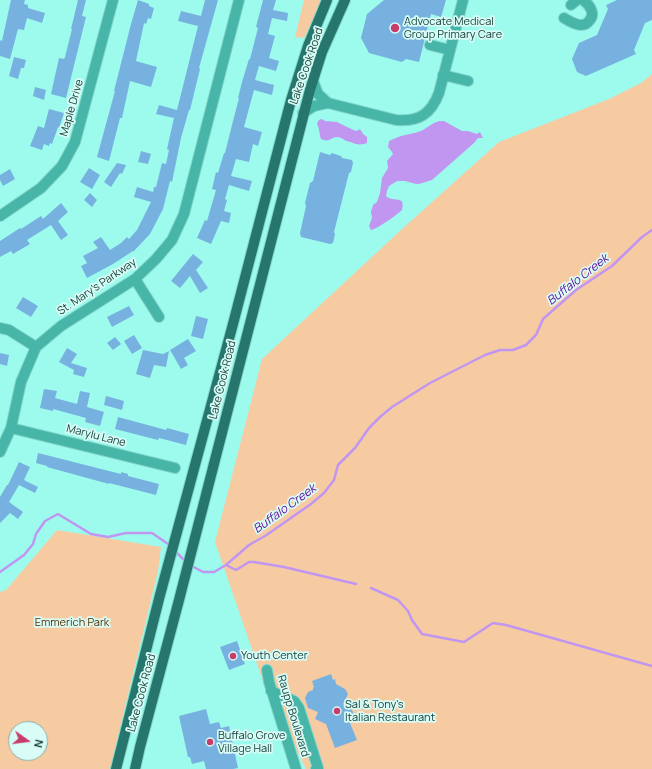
<!DOCTYPE html>
<style>
body{margin:0}
#map{position:relative;width:652px;height:769px;overflow:hidden;background:#9dfbed;font-family:Manrope,sans-serif}
canvas{display:block}
.north{position:absolute;left:8px;top:721px;width:40px;height:40px;box-sizing:border-box;background:#d9fcf6;border:1px solid #8aafaa;border-radius:50%;rotate:104deg;font-size:11px;font-weight:700;line-height:16px;text-align:center;color:#143c38}
.north::after{content:'';display:block;margin:auto;width:14px;height:18px;background:#c83c6b;clip-path:polygon(50% 0,100% 100%,50% 72%,0 100%)}
</style>
<div id="map">
<canvas width="652" height="769"></canvas>
<div class="north">N</div>
</div>
<script>
const g = document.querySelector('canvas').getContext('2d');
g.lineJoin = 'round';
function fill(path, color) {
  g.fillStyle = color;
  g.fill(path, 'evenodd');
}
function stroke(path, color, width, dash) {
  g.strokeStyle = color;
  g.lineWidth = width;
  g.lineCap = dash ? 'butt' : 'round';
  g.setLineDash(dash || []);
  g.stroke(path);
}
function label(font, color, halo, rows, align = 'center') {
  g.font = font + ' Manrope,sans-serif';
  g.lineWidth = 3.5;
  g.setLineDash([]);
  g.textBaseline = 'middle';
  g.strokeStyle = halo;
  g.fillStyle = color;
  for (const [text, x, y, turn = 0] of rows) {
    g.save();
    g.translate(x, y);
    g.rotate((+turn || 0) * Math.PI / 180);
    g.textAlign = isNaN(turn) ? turn : align;
    if (halo) g.strokeText(text, 0, 0);
    g.fillText(text, 0, 0);
    g.restore();
  }
}
const green = new Path2D(`
 M304,0H323L304,38L295,37Z
 M652,74V769H306L266,690L215,542L262,359L402,229L499,142L609,99L641,83Z
 M57,530L161,547L158,571L110,769H0V592L6,590ZM16,729H40V753H16Z`);
const water = new Path2D(`
 M321,119L324,120L325,121L337,122L347,127L356,131C360,129 361,129 363,134L367,137V143C363,145 355,145 351,142C346,142 343,138 338,137C330,137 331,143 321,139C319,134 320,129 317,124L318,121Z
 M439,121H444L462,131H468L477,134L480,132L483,138H478L474,143L432,180L419,184H416L405,181H397L389,186L387,191L386,196C393,203 406,194 402,210C397,215 377,229 371,230L369,226L372,218L371,212L373,205L377,202L380,193L382,178L388,168L387,161L393,154L392,152L388,147L389,141C392,140 395,138 398,137C406,134 414,134 421,131C427,128 432,123 439,121Z`);
const stream = new Path2D(`
 M174,550L186,562
 M190,565L203,572H214L226,565L249,545L265,536L311,504L324,493L334,480L338,465L355,448L369,428L380,417L392,407L430,383L485,355L500,350H513L526,345L536,335L543,319L576,290L612,266L642,237L652,230
 M226,565L236,570L249,562H254L284,567L356,584
 M0,572L24,555L33,544L36,534L45,521L58,514L91,534L108,537L126,533H152L171,546
 M371,588L398,600L408,611L412,620L422,634L464,642L493,623L506,625L652,666`);
const building = new Path2D(`
 M11,0H25L24,4L28,5V8L45,13L42,23L27,18L24,30L18,29L10,59L0,56V40L2,41Z
 M78,0H86L82,16L86,17L66,98L51,94L59,58L64,59L65,57L72,29H71Z
 M138,0L149,4V6L154,8L151,19L148,18L146,24L144,23L136,61L157,67L151,87L130,81L122,118H120L109,161L97,157L115,91H114L131,24Z
 M205,0H218L199,68L200,69L190,110H189L181,138L172,182L170,181L163,209L150,234L133,252V251L113,264L87,278L81,266L87,263L83,256L98,248L93,242L101,237L110,250L121,243L127,237L129,239L137,230L151,202L134,197L137,187L153,192L154,187H156L162,163L166,164L169,150L167,149L174,118L156,114L159,105L177,110L198,26L178,21L181,11L201,16Z
 M263,0H276L273,10L288,13L287,21L272,18L268,34L275,36L269,58L279,61L276,71L259,66L255,80L274,85L272,95L254,90L244,127L262,132L258,146L253,144L249,162L236,159L231,176L252,181L249,191L229,185L225,199L227,200L224,211L231,213L229,223L221,221L211,244L197,238L205,220L207,221L216,190L212,189L216,172L218,173L224,153H225L232,125L239,98H238L242,82L249,59H250L258,28L256,27Z
 M384,0H446L441,17L431,14L419,62L406,59L402,62L369,53L361,38L367,14Z
 M617,0H652V20L645,23L634,50L636,54L586,76L577,72L572,59L579,43L597,35L608,9L606,5Z
 M14,57L26,60L24,68H21L18,79L9,76Z
 M35,87L46,90L44,100L33,96Z
 M49,109L64,113L59,128L58,127L52,144L50,143L49,146L44,144L42,150L30,146L38,126L44,128Z
 M141,151L151,154L148,164L138,162Z
 M320,152L330,155L332,153L341,156L342,158L352,160L353,163L351,172L349,173L334,232L335,234L333,243L330,244L301,237L300,233L306,206L305,203L310,183L313,181Z
 M117,163L126,165L122,174L120,173L111,187L104,182Z
 M89,168L100,175L92,189L80,182Z
 M10,169L15,179L3,186L0,180V175Z
 M90,193L97,200L92,207L84,200Z
 M61,203L68,212L58,221L68,235L61,240L51,225L27,240L30,244L13,254L11,251L0,257V241L20,228L21,229L41,216L43,219Z
 M193,254L203,262L196,270L208,288L200,293L190,276L180,288L171,281Z
 M23,297L38,306L31,317L16,308Z
 M129,306L134,315L112,327L107,317Z
 M196,316L208,319L203,339L191,336Z
 M134,335L142,348L132,354L124,341Z
 M115,337L121,344L113,350L107,343Z
 M188,339L196,351L184,358L188,365L181,369L170,350Z
 M67,348L77,354L71,363L87,368L84,377L73,374L74,370L59,362Z
 M143,350L163,354L169,351L166,367L154,365L150,378L136,374Z
 M0,353L9,355L7,366L0,364Z
 M44,389L57,391L55,398L77,404L80,391L90,393L87,407L104,412L100,426L85,422L86,418L53,409V411L40,408Z
 M106,396L124,401L122,410L104,405Z
 M118,417L166,430L167,428L189,434L186,445L159,438L158,440L115,429Z
 M38,453L121,474V472L128,474V476L159,484L156,495L109,483V484L47,467V466L36,463Z
 M19,462L30,467L24,480L38,487L35,493L19,485L9,502L23,512L18,519L10,513L0,523V497L7,485H8Z
 M237,641L245,664L229,670L220,647Z
 M331,674L333,680L335,679L336,684L345,689L348,694L343,704L352,710L354,715L350,723L357,740L335,748L326,724L315,719L318,712L308,708L305,698L308,692L313,690V688L314,687L312,681Z
 M206,709L210,724L219,722L221,728L229,726L238,768L233,769H206L204,761L192,764L190,757H188L179,716Z`);
const minor = new Path2D(`
 M571,5L577,0
 M564,18C569,21 575,25 581,25C585,25 587,24 589,21C596,14 590,5 583,0
 M430,45L450,50
 M443,75L468,81
 M328,103L396,120C419,122 431,114 439,93L463,0
 M303,113L314,106L328,103L318,94L313,81
 M0,216L41,188L62,166L75,142L113,0
 M135,279L159,317
 M0,328L9,330L36,347
 M11,428L175,468
 M0,452L11,428L21,382L36,347L61,326L135,279L156,259L172,240L184,214L239,0
 M267,670L269,682L296,769
 M271,691L294,701L299,708L318,768L316,769`);
const major = new Path2D(`
 M116,769L160,595L233,324L291,100L308,46L327,0
 M135,769L140,747L179,600L310,90L322,52L345,0`);
const markers = [
 [395,28,5,"#c83c6b"],
 [233,656,4,"#c83c6b"],
 [337,711,4,"#c83c6b"],
 [210,742,4,"#c83c6b"]
];
const poiNames = [
 ["Advocate Medical",404,22],
 ["Group Primary Care",404,35],
 ["Youth Center",241,656],
 ["Sal & Tony's",345,705],
 ["Italian Restaurant",345,718],
 ["Buffalo Grove",218,736],
 ["Village Hall",218,749]
];
const streetNames = [
 ["Lake Cook Road",307,66,-71],
 ["Maple Drive",72,108,-74],
 ["St. Mary's Parkway",97,287,-34],
 ["Lake Cook Road",223,380,-76],
 ["Marylu Lane",96,436,14],
 ["Lake Cook Road",142,693,-75],
 ["Raupp Boulevard",293,716,73]
];
const parkNames = [
 ["Emmerich Park",72,623]
];
const waterNames = [
 ["Buffalo Creek",578,280,-38],
 ["Buffalo Creek",285,509,-36]
];
fill(green, '#f7cba2');
fill(water, '#c096f1');
stroke(stream, '#c096f1', 2.5);
fill(building, '#77b1e0');
stroke(minor, '#82d5c9', 12);
stroke(major, '#82d5c9', 12);
stroke(minor, '#47b6a9', 10);
stroke(major, '#27766d', 10);
for (const [x, y, r, color] of markers) {
  const dot = new Path2D();
  dot.arc(x, y, r, 0, 2 * Math.PI);
  g.fillStyle = color;
  g.fill(dot);
  stroke(dot, '#d9fcf6', 1.5);
}
label('11px', '#143c38', '#d9fcf6', poiNames, 'left');
label('11px', '#143c38', '#d9fcf6', streetNames);
label('11px', '#542e00', '#d9fcf6', parkNames);
label('italic 12px', '#5f0b98', '#d9fcf6', waterNames);
</script>
